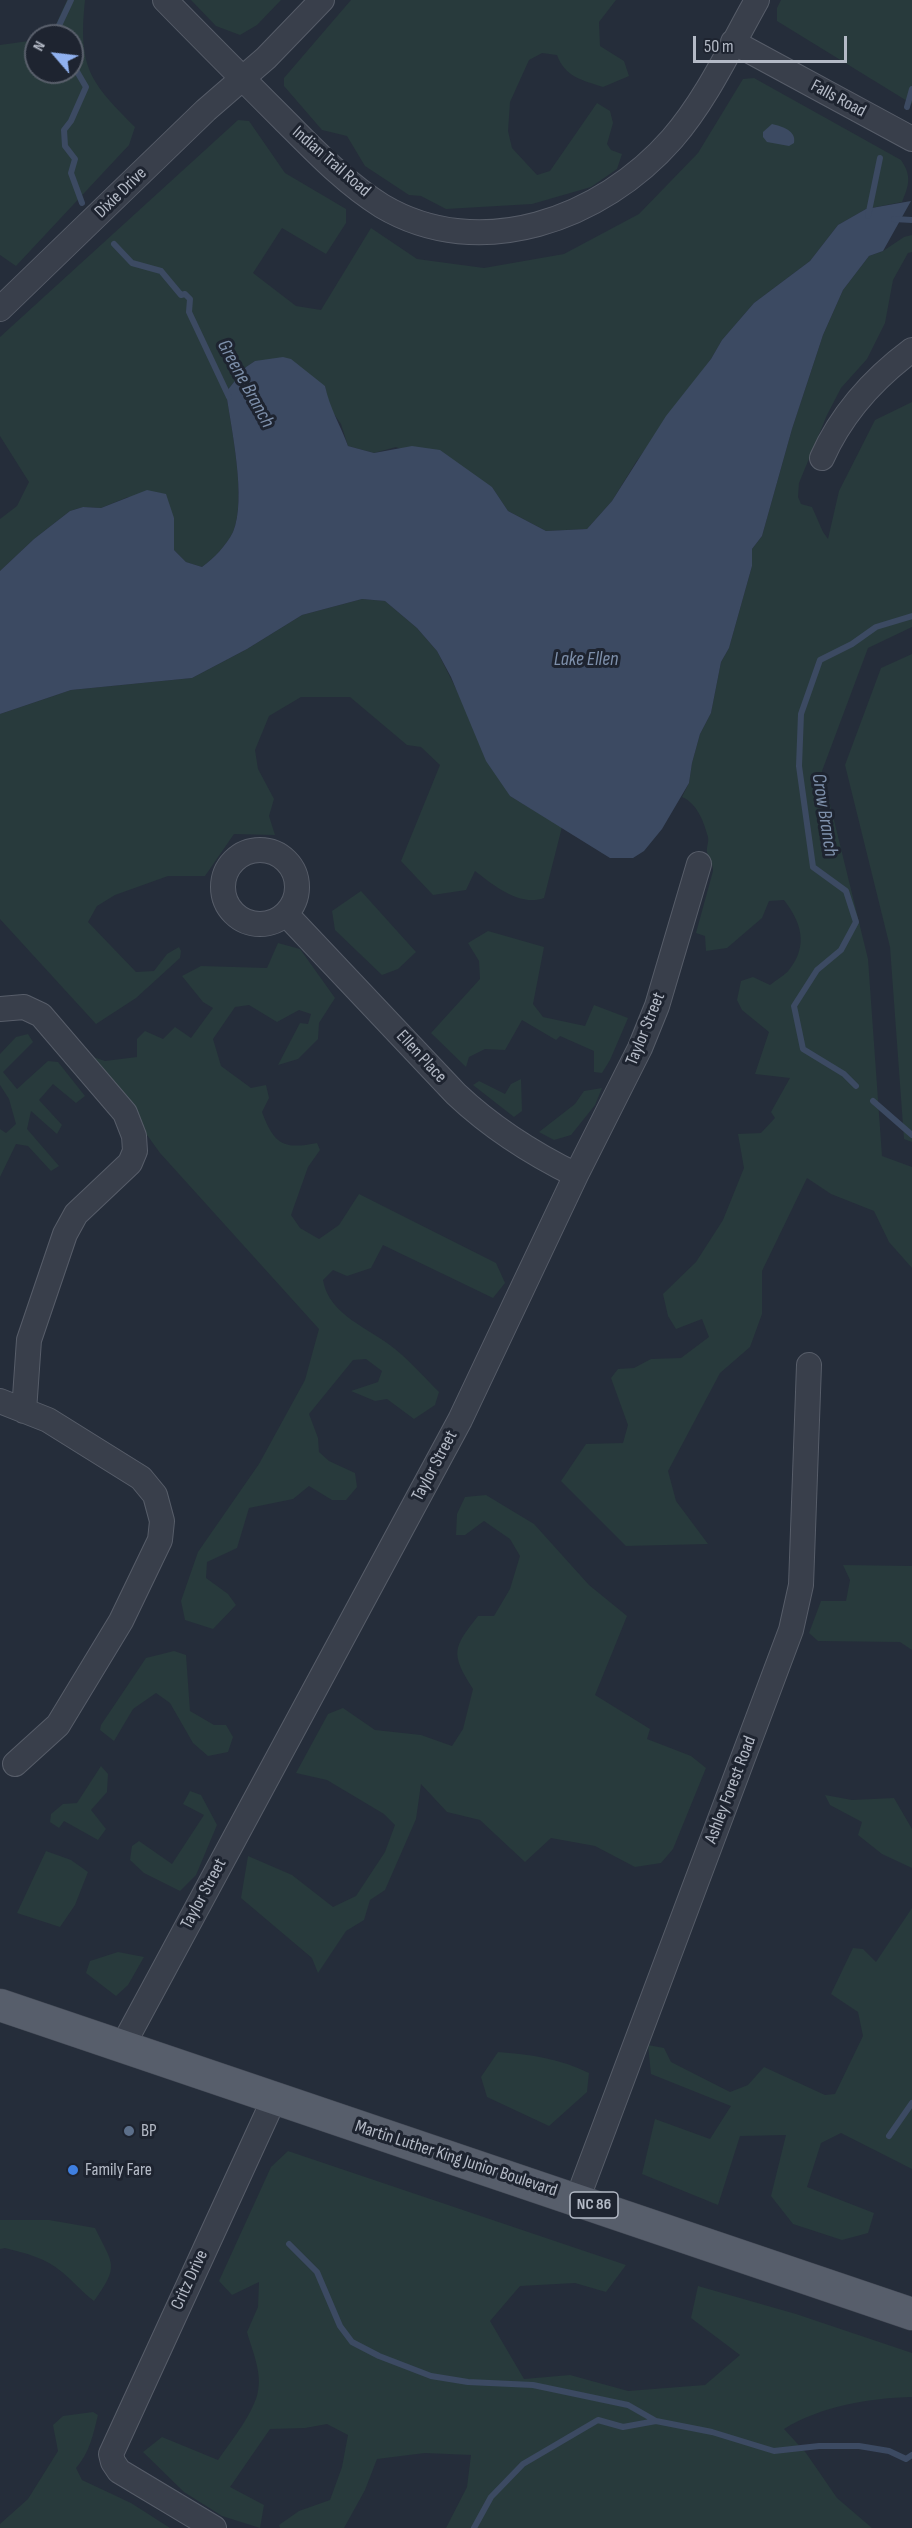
<!DOCTYPE html>
<style>
body{margin:0}
#map{position:relative;width:912px;height:2528px;overflow:hidden;background:#252d3a;font-family:"Sofia Sans Condensed",sans-serif}
canvas{display:block}
.north{position:absolute;left:24px;top:24px;width:60px;height:60px;box-sizing:border-box;background:#1e2430;border:2px solid #5a606c;border-radius:50%;rotate:298deg;font-size:16px;font-weight:700;line-height:24px;text-align:center;color:#b4bac6}
.north::after{content:'';display:block;margin:auto;width:21px;height:27px;background:#90b1ef;clip-path:polygon(50% 0,100% 100%,50% 72%,0 100%)}
.scale{position:absolute;left:693px;top:36px;width:154px;height:27px;box-sizing:border-box;border:3px solid #b4bac6;border-top:0;padding-left:8px;font-size:18px;line-height:21px;white-space:nowrap;color:#b4bac6;-webkit-text-stroke:4px #1e2430;paint-order:stroke}
</style>
<div id="map">
<canvas width="912" height="2528"></canvas>
<div class="north">N</div>
<div class="scale">50 m</div>
</div>
<script>
const g = document.querySelector('canvas').getContext('2d');
g.lineJoin = 'round';
function fill(path, color) {
  g.fillStyle = color;
  g.fill(path, 'evenodd');
}
function stroke(path, color, width, dash) {
  g.strokeStyle = color;
  g.lineWidth = width;
  g.lineCap = dash ? 'butt' : 'round';
  g.setLineDash(dash || []);
  g.stroke(path);
}
function label(font, color, halo, rows, align = 'center') {
  g.font = font + ' "Sofia Sans Condensed",sans-serif';
  g.lineWidth = 6;
  g.setLineDash([]);
  g.textBaseline = 'middle';
  g.strokeStyle = halo;
  g.fillStyle = color;
  for (const [text, x, y, turn = 0] of rows) {
    g.save();
    g.translate(x, y);
    g.rotate((+turn || 0) * Math.PI / 180);
    g.textAlign = isNaN(turn) ? turn : align;
    if (halo) g.strokeText(text, 0, 0);
    g.fillText(text, 0, 0);
    g.restore();
  }
}
const green = new Path2D(`
 M67,0H85C78,67 89,81 135,127L129,145L16,266L0,255V45L36,40V72H72V36H46L52,33Z
 M191,0H281L257,25L240,35L216,26Z
 M351,0H616L599,22L600,46L624,61L629,76L603,87C582,80 565,77 557,55L542,53L529,60L510,102L508,131L512,148L537,175L550,171L597,103L610,111L613,123L607,144L611,150L622,154L617,169L591,187L532,204L446,209L421,196L409,195L365,166L347,136L322,130L284,86V78Z
 M781,0H912V104L777,21V8Z
 M754,78L901,160C912,176 909,185 902,202L866,209L838,225L810,261L754,303L722,340L711,359L636,462L612,501L587,529L546,531L508,511L492,487L396,447L374,453L348,446L341,424L329,407L325,386L255,361L246,367L226,392C231,428 247,499 233,532C226,546 214,558 202,567L186,562L174,550V518L128,497L101,508L83,507L70,511L34,539L0,571V519L17,506L29,482L0,436V337L238,120L249,121L285,173L346,209V223L326,254L282,228L253,273L296,306L321,310L371,228L417,259L484,268L564,254L639,214L698,153L743,79Z
 M912,235V252L908,253L893,280L885,323L867,359L841,388L827,415L799,483L798,497L801,504L812,507L823,532L828,539L839,491L875,420L912,402V627L868,648L822,771L868,959L882,1156L912,1167V1268L889,1242L874,1211L831,1194L807,1178L762,1271V1314L750,1347L720,1373L668,1471L676,1501L708,1544L626,1546L561,1481L586,1444L623,1443L628,1425L611,1378L618,1369L634,1368L651,1359L681,1358L709,1337L702,1319L676,1329L668,1316L663,1294L696,1262L723,1220L744,1168L738,1134L761,1133L775,1118L771,1112L790,1078L755,1074L769,1032L742,1010L737,1000L741,981L753,977L770,985C776,980 785,975 789,970C809,945 801,922 784,900L769,901L762,918L727,948L706,951L705,936L696,933L713,871C713,863 709,860 707,852C706,848 709,842 708,837C704,822 697,803 682,797L689,783L692,763L700,734L711,713L721,662L729,648L752,566V549L762,536L792,429L823,335L843,290L869,256L883,251L904,237Z
 M362,599L385,601L417,628L437,651L510,796L562,827L544,898C520,907 493,885 475,871L466,890L433,895L401,861L440,765L421,747L407,745L350,697H301L269,716L255,750L258,769L274,799L269,816L275,835L234,834L205,876H168L115,895L97,906L88,922L136,972L154,971L167,954L179,947L181,951L180,958L136,998L96,1024L0,919V714L71,690L192,678L247,649L302,615Z
 M912,654V1142L904,1139L890,947L845,765L881,668Z
 M361,891L416,952L398,969L382,975L335,930L332,911Z
 M488,931L544,947L533,1004L543,1017L585,1026L594,1005L628,1018L610,1060L602,1073L594,1072V1051L560,1036L556,1040L522,1020L505,1050L485,1049L469,1057L466,1067L431,1033L480,979L479,961L468,943Z
 M278,943L300,949L335,998L319,1023L318,1039L298,1059L278,1065L300,1023L308,1024L311,1014L299,1010L277,1022L249,1005L235,1007L213,1039L221,1066L251,1088L266,1085L269,1098L262,1112C274,1144 283,1150 317,1143L320,1150L308,1167L291,1215L300,1228L319,1239L339,1225L359,1194L496,1263L505,1283L493,1298L383,1245L371,1268L347,1276L333,1270L323,1280C329,1316 370,1328 395,1349C411,1362 425,1378 439,1392L435,1405L414,1419L387,1399L375,1401L351,1391L378,1382L382,1371L366,1359L353,1360L309,1414L318,1438L319,1452L329,1461L355,1473L357,1487L346,1500H332L309,1486L293,1499L249,1508L237,1548L207,1562L206,1578L228,1594L236,1605L213,1629L185,1620L181,1601L198,1552L259,1464L305,1380L319,1329L160,1153L90,1056L105,1061L137,1057V1039L145,1031L163,1039L175,1027L191,1038L213,1008L203,1002L182,976L201,966L267,968Z
 M28,1034L33,1042L3,1072L17,1089L48,1061L58,1062L85,1096L76,1103L53,1084L39,1100L62,1125L57,1134L31,1111L27,1129L59,1166L51,1171L28,1146L16,1144L0,1177V1129L6,1133L16,1124L9,1099L0,1085V1054L16,1037Z
 M521,1079L522,1111L514,1117L473,1085L479,1081L505,1094L511,1084Z
 M602,1088L595,1105L571,1135L554,1140L539,1132L575,1104L584,1091Z
 M486,1495L534,1524L589,1585L627,1616L595,1695L650,1729L647,1739L691,1756L706,1768L673,1849L661,1863L635,1867L595,1846L551,1838L525,1862L480,1820L447,1812L421,1784L416,1819L385,1890L370,1900L364,1920L346,1931L318,1973L312,1958L241,1898L248,1856L292,1875L333,1907L356,1896L385,1852L395,1825L384,1814L327,1780L296,1773L328,1714L343,1708L375,1730L421,1735L452,1746L463,1729L473,1689C450,1653 453,1648 478,1616H494L510,1589L520,1556L510,1539L484,1521L465,1535H456L457,1514L465,1497Z
 M843,1565L912,1566V1650L900,1642L818,1641L809,1633L821,1601H846L850,1580Z
 M174,1651L186,1655L190,1711L214,1725H226L233,1737L228,1752L208,1756L193,1743L170,1703L156,1693L133,1709L114,1741L100,1730L101,1725L146,1658Z
 M101,1766L108,1774L107,1792L91,1810L106,1829L98,1840L64,1821L59,1828L50,1822L51,1814L63,1804L77,1803Z
 M190,1791L201,1795L217,1825L196,1875L180,1891L144,1873L130,1860L132,1846L139,1841L172,1864L204,1815L183,1804Z
 M825,1795L852,1800L894,1798L912,1829V1868L882,1854L858,1835L862,1822L830,1805Z
 M46,1851L71,1860L88,1872L75,1905L60,1927L17,1913Z
 M912,1908V2169L841,2133L821,2143L807,2187L874,2213L868,2233L842,2240L793,2224L771,2196L786,2135L740,2136L718,2205L642,2174L655,2119L710,2139L731,2106L651,2074L648,2045L664,2048L671,2062L730,2092L748,2085L764,2067L825,2095L835,2094L863,2036L858,2012L831,1994L853,1948L863,1949L876,1962Z
 M118,1952L144,1957L128,1985L116,1996L86,1973L90,1961Z
 M498,2052C529,2054 561,2059 589,2073L587,2092L549,2126L487,2097L481,2077Z
 M288,2151L626,2265L606,2292L575,2283L520,2286L490,2321L524,2379L570,2375L628,2391L705,2385L740,2355L691,2318L698,2286L796,2314L912,2353V2397C870,2398 821,2406 784,2429L806,2453L837,2498L872,2528H446L467,2487L471,2455L425,2453L377,2459L365,2490L344,2528H280L279,2525L299,2511L330,2500L342,2467L348,2435L327,2424L305,2428L270,2429L230,2487L264,2505L260,2528L222,2516L184,2492L143,2452L162,2437L218,2460C230,2443 255,2411 258,2391C262,2372 252,2350 247,2332L258,2307L259,2282L232,2295L219,2281L271,2167Z
 M0,2220H49L95,2228C113,2265 120,2265 94,2301C82,2292 73,2281 62,2272C46,2258 25,2253 5,2248L0,2249Z
 M93,2412L98,2415C93,2435 90,2452 76,2468L82,2480L131,2503L170,2528H0V2524L28,2499L58,2451L53,2425L63,2416Z`);
const water = new Path2D(`
 M772,124C782,126 797,131 794,143L789,146L767,142L763,137V132Z
 M911,201L883,251L869,256L843,290L823,335L792,429L762,536L752,549V566L729,648L721,662L711,713L700,734L692,763L689,783L662,829L644,851L633,858H610L510,796L486,761L451,677L437,651L417,628L385,601L362,599L302,615L247,649L192,678L71,690L0,714V571L34,539L70,511L83,507L101,508L147,490L166,494L174,518V550L186,562L202,567C214,558 226,546 233,532C247,499 231,428 226,392L246,367L255,361L283,357L291,359L325,386C330,409 340,424 348,446L374,453L412,446L440,450L492,487L508,511L546,531L587,529L612,501L666,416L711,359L722,340L754,303L810,261L838,225L866,209Z`);
const stream = new Path2D(`
 M58,36L56,32L71,0
 M72,63L86,87L71,121L64,130L65,146L75,159L71,173L82,203
 M907,107L912,89
 M868,216L880,158
 M894,219L912,220
 M114,244L132,263L161,271L181,295L185,294L190,299L189,312L229,397
 M856,1086L844,1074L803,1049L794,1006L817,970L841,950L856,922L846,891L813,867L799,766L801,714L820,660L852,644L876,627L912,616
 M873,1101L912,1135
 M889,2136L912,2103
 M289,2244L317,2272L340,2326L352,2342L379,2356L431,2376L468,2382L533,2385L628,2405L656,2421
 M474,2528L491,2497L523,2464L598,2420L623,2427L656,2421L712,2432L774,2451L819,2446H859L889,2451L906,2459L912,2455`);
const minor = new Path2D(`
 M165,0C204,40 244,80 283,119C314,150 345,183 382,206C480,264 602,219 672,139C707,99 731,46 757,0
 M733,42L912,139
 M0,309L206,110L266,58L322,0
 M822,458C842,413 873,379 912,350
 M223 887a37 37 0 1 1 74 0a37 37 0 1 1-74 0Z
 M286,914L456,1094C492,1128 531,1153 576,1175
 M0,1009L24,1007L41,1015L125,1113L134,1136L135,1151L130,1163L76,1214L65,1234L29,1340L24,1411
 M0,1401L48,1420L141,1478L155,1495L162,1521L160,1540L121,1621L58,1725L15,1764
 M122,2047L460,1420L576,1175L640,1048L657,1006L699,864
 M577,2200L791,1630L801,1585L809,1365
 M214,2528L119,2471L113,2462L111,2454L274,2099`);
const major = new Path2D(`
 M0,2005L912,2314`);
const markers = [
 [129,2131,6,"#5c6f8a"],
 [73,2170,6,"#3f7fe0"]
];
const shields = [
 [594,2205,48]
];
const shieldNames = [
 ["NC 86",594,2205]
];
const streetNames = [
 ["Falls Road",838,99,28],
 ["Indian Trail Road",331,162,41],
 ["Dixie Drive",121,193,-44],
 ["Taylor Street",646,1029,-68],
 ["Ellen Place",421,1057,47],
 ["Taylor Street",435,1466,-62],
 ["Ashley Forest Road",731,1790,-69],
 ["Taylor Street",204,1894,-62],
 ["Martin Luther King Junior Boulevard",456,2159,18],
 ["Critz Drive",190,2280,-65]
];
const poiNames = [
 ["BP",141,2131],
 ["Family Fare",85,2170]
];
const waterNames = [
 ["Greene Branch",245,384,61],
 ["Lake Ellen",586,660],
 ["Crow Branch",824,815,81]
];
fill(green, '#283a3c');
fill(water, '#3c4a62');
stroke(stream, '#3c4a62', 6);
stroke(minor, '#575d69', 26);
stroke(major, '#424854', 33);
stroke(minor, '#393f4b', 24);
stroke(major, '#575e6b', 32);
for (const [x, y, r, color] of markers) {
  const dot = new Path2D();
  dot.arc(x, y, r, 0, 2 * Math.PI);
  g.fillStyle = color;
  g.fill(dot);
  stroke(dot, '#1e2430', 2);
}
for (const [x, y, w] of shields) {
  const box = new Path2D();
  box.roundRect(x - w / 2, y - 13, w, 26, 4.5);
  g.fillStyle = '#1e2430';
  g.fill(box);
  stroke(box, '#b4bac6', 1.5);
}
label('bold 16px', '#b4bac6', null, shieldNames);
label('18px', '#b4bac6', '#1e2430', streetNames);
label('18px', '#b4bac6', '#1e2430', poiNames, 'left');
label('italic 20px', '#7e90ab', '#1e2430', waterNames);
</script>
